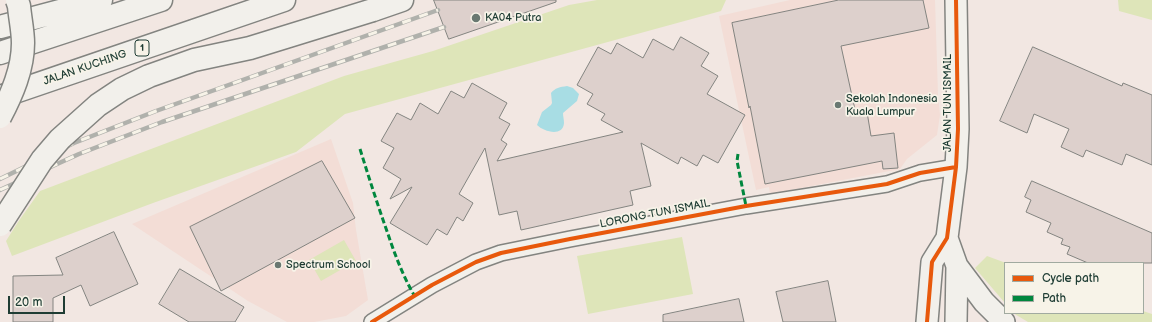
<!DOCTYPE html>
<style>
body{margin:0}
#map{position:relative;width:1152px;height:322px;overflow:hidden;background:#f2e7e2;font-family:"Balsamiq Sans",sans-serif}
canvas{display:block}
.legend{position:absolute;left:1004px;top:262px;width:140px;height:52px;box-sizing:border-box;background:#f7f3e8;border:1px solid #a1aaa0;margin:0;padding:5px 7px;list-style:none;font-size:12px;color:#1f3d34}
.legend li{display:flex;align-items:center;gap:8px;height:20px}
.legend b{width:20px;border:1px solid #a1aaa0}
.scale{position:absolute;left:8px;top:296px;width:57px;height:18px;box-sizing:border-box;border:2px solid #1f3d34;border-top:0;padding-left:5px;font-size:12px;line-height:14px;white-space:nowrap;color:#1f3d34;-webkit-text-stroke:3px #f7f3e8;paint-order:stroke}
</style>
<div id="map">
<canvas width="1152" height="322"></canvas>
<ul class="legend">
<li><b style="height:5px;background:#e8590c"></b>Cycle path</li>
<li><b style="height:5px;background:#00873e"></b>Path</li>
</ul>
<div class="scale">20 m</div>
</div>
<script>
const g = document.querySelector('canvas').getContext('2d');
g.lineJoin = 'round';
function fill(path, color) {
  g.fillStyle = color;
  g.fill(path, 'evenodd');
}
function stroke(path, color, width, dash) {
  g.strokeStyle = color;
  g.lineWidth = width;
  g.lineCap = dash ? 'butt' : 'round';
  g.setLineDash(dash || []);
  g.stroke(path);
}
function label(font, color, halo, rows, align = 'center') {
  g.font = font + ' "Balsamiq Sans",sans-serif';
  g.lineWidth = 3.5;
  g.setLineDash([]);
  g.textBaseline = 'middle';
  g.strokeStyle = halo;
  g.fillStyle = color;
  for (const [text, x, y, turn = 0] of rows) {
    g.save();
    g.translate(x, y);
    g.rotate((+turn || 0) * Math.PI / 180);
    g.textAlign = isNaN(turn) ? turn : align;
    if (halo) g.strokeText(text, 0, 0);
    g.fillText(text, 0, 0);
    g.restore();
  }
}
const built = new Path2D(`
 M790,0H935L938,95L940,115L937,135L907,159L900,169L770,194L769,187L756,190L719,16Z
 M331,139L353,203L356,230L368,300L346,316L314,322H287L248,301L132,224Z`);
const green = new Path2D(`
 M597,0H726L721,11L345,114L296,152L153,203L12,256L6,241L18,222L40,191L344,76L433,51L569,5Z
 M1118,0H1152V20L1119,11Z
 M682,237L693,294L588,314L577,256Z
 M344,240L356,261L321,281L309,260Z
 M987,256L1006,263L1005,303L975,268Z
 M1143,311L1152,314V322H1028L1013,313H1143Z`);
const water = new Path2D(`
 M567,86L573,88L579,94L577,101L563,113C563,116 564,120 564,123C563,137 544,132 537,125L542,112L551,105L552,103L551,93C555,88 560,87 567,86Z`);
const building = new Path2D(`
 M434,0H556V2L449,39Z
 M839,0H923L929,28L841,46L856,114L867,112L871,136L894,133L898,168L883,169L882,161L765,184L750,106L749,108L732,23Z
 M681,37L709,53L701,66L718,76L707,94L745,115L718,163L703,155L697,166L681,157L678,164L641,143L651,186L630,191L633,205L521,230L517,211L499,215L485,148L459,194L473,203L463,221L457,217L447,235L437,229L427,245L390,223L412,187L390,199L401,179L383,168L394,148L381,141L397,113L411,120L420,103L438,114L451,91L464,98L472,83L507,103L499,118L510,124L501,140L507,144L497,161L623,132L601,120L605,114L587,104L593,94L577,85L598,47L611,54L617,43L643,58L653,39L673,50Z
 M1033,47L1122,86L1123,83L1152,95V165L1126,154L1122,165L1086,150L1083,157L1061,147L1069,129L1034,114L1027,133L1000,121Z
 M322,161L355,218L221,291L190,227Z
 M1032,181L1152,233V263H1088L1067,254L1070,247L1061,244L1063,239L1047,232L1051,223L1026,212L1031,200L1025,197Z
 M114,232L138,284L90,306L81,285L53,298V322H13V276L63,275L56,258Z
 M180,269L244,307L235,322H189L159,304Z
 M828,281L836,322H783L776,292Z
 M739,299L744,322H663V315Z`);
const street = new Path2D(`
 M372,322L432,285L476,262L501,253L570,239L746,206L887,184L920,173L956,167`);
const secondary = new Path2D(`
 M947,238L957,266L956,322
 M957,266L984,302L1004,322
 M927,322L932,262L947,238L956,167L958,129L956,0`);
const highway = new Path2D(`
 M373,10L402,0
 M0,27L101,0
 M0,53L161,0
 M0,97L284,0`);
const rail = new Path2D(`
 M0,179L74,143L156,111L438,10
 M0,190L79,154L162,122L444,27`);
const highwayBridge = new Path2D(`
 M0,117C12,94 23,69 23,43C23,31 20,18 19,6L17,0
 M0,225L42,160L60,139L98,105L122,89L149,76L194,60L250,48L373,10`);
const quiet = new Path2D(`
 M360,149C369,178 378,206 388,234C395,255 403,276 414,295
 M738,154L737,161L746,206`);
const cycleway = new Path2D(`
 M372,322L432,285L476,262L501,253L570,239L746,206L887,184L920,173L956,167
 M927,322L932,262L947,238L956,167L958,129L956,0`);
const markers = [
 [476,18,5,"#697871"],
 [838,105,4,"#697871"],
 [278,265,4,"#697871"]
];
const shields = [
 [142,48,14]
];
const shieldNames = [
 ["1",142,48]
];
const poiNames = [
 ["KA04 Putra",485,18],
 ["Sekolah Indonesia",846,99],
 ["Kuala Lumpur",846,112],
 ["Spectrum School",286,265]
];
const streetNames = [
 ["JALAN KUCHING",85,68,-19],
 ["JALAN TUN ISMAIL",948,103,-90],
 ["LORONG TUN ISMAIL",655,214,-11]
];
fill(built, '#f3ddd6');
fill(green, '#dee5b9');
fill(water, '#a8dde4');
fill(building, '#ddd0cc');
stroke(building, '#838480', 1);
stroke(street, '#838480', 18);
stroke(secondary, '#838480', 24);
stroke(highway, '#838480', 25);
stroke(street, '#f2f0eb', 15);
stroke(secondary, '#f2f0eb', 21);
stroke(highway, '#f2f0eb', 22);
stroke(rail, '#b0b1ac', 4.5);
stroke(rail, '#f7f3e8', 3, [9]);
stroke(highwayBridge, '#838480', 25, []);
stroke(highwayBridge, '#f2f0eb', 22);
stroke(quiet, '#00873e', 3, [6, 3]);
stroke(cycleway, '#e8590c', 4);
for (const [x, y, r, color] of markers) {
  const dot = new Path2D();
  dot.arc(x, y, r, 0, 2 * Math.PI);
  g.fillStyle = color;
  g.fill(dot);
  stroke(dot, '#f7f3e8', 1.5);
}
for (const [x, y, w] of shields) {
  const box = new Path2D();
  box.roundRect(x - w / 2, y - 8, w, 16, 3);
  g.fillStyle = '#f7f3e8';
  g.fill(box);
  stroke(box, '#1f3d34', 1);
}
label('bold 10px', '#1f3d34', null, shieldNames);
label('11px', '#1f3d34', '#f7f3e8', poiNames, 'left');
label('11px', '#1f3d34', '#f7f3e8', streetNames);
</script>
